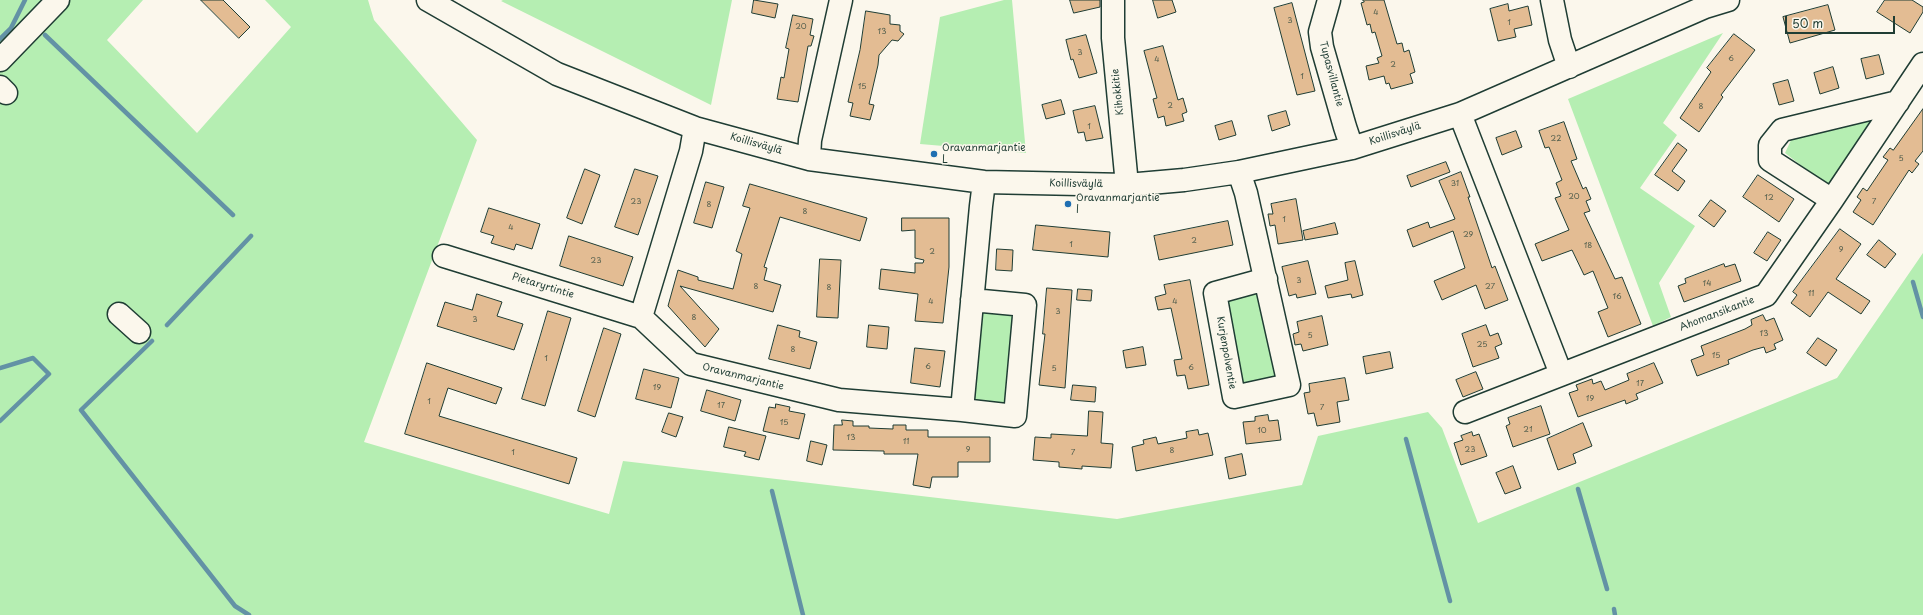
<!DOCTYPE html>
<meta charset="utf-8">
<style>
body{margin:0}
#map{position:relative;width:1923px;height:615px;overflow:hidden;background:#fbf7ec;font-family:"Playpen Sans",sans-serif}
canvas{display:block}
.scale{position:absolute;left:1785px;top:16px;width:110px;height:18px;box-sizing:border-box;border:2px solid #1f3d34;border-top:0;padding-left:5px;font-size:12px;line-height:14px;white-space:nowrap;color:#1f3d34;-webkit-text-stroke:3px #fbf7ec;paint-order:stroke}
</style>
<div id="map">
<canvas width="1923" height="615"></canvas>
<div class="scale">50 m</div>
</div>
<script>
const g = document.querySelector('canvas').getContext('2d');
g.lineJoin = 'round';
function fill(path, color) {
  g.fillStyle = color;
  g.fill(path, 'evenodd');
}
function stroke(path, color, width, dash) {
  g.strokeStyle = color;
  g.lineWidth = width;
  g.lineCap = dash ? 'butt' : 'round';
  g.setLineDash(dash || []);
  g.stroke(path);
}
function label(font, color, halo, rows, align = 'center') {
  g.font = font + ' "Playpen Sans",sans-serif';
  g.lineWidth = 3;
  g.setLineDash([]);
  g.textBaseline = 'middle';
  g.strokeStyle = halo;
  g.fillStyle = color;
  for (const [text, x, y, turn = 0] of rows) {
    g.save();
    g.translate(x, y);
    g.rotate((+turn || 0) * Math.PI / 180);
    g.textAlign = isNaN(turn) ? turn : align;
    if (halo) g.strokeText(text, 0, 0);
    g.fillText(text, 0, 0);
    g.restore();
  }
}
const green = new Path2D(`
 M0,0H143L107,40L197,133L291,27L265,0H368L374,20L477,140L364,442L609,514L623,461L1117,519L1302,485L1318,436L1428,412L1442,428L1478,523L1837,378L1923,253V615H0Z
 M503,0H732L711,105L501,1Z
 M1004,0H1012L1026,153L920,144L940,17Z
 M1723,33L1663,123L1677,135L1640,188L1695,226L1659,283L1671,317L1653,326L1568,99Z
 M1880,114L1829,187L1785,153L1792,138Z
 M1258,290L1277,376L1240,385L1224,297Z
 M981,311L1016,313L1007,405L972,402Z`);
const stream = new Path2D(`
 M45,35L233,215
 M0,39L11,28L25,0
 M1913,282L1923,317
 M167,325L251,236
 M152,341L81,410L235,606L249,615
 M0,368L33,358L49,374L0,421
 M1406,439L1450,601
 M1578,489L1607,589
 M772,491L803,615
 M1614,609L1615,615`);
const building = new Path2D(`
 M201,0H223L250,27L239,38Z
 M754,0L778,4L775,18L752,13Z
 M1070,0H1100V7L1074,13Z
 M1153,0H1172L1176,12L1158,18Z
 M1363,0H1384L1397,44L1402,43L1404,52L1409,50L1415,72L1410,74L1413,83L1391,89L1389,83L1386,84L1384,76L1369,80L1366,66L1379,63L1377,58L1382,56L1375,32L1372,33L1370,24L1367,25L1361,3L1364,2Z
 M1885,0H1912L1923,7V12L1910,33L1877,12Z
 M1292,3L1315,91L1297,95L1274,8Z
 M1508,4L1509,11L1528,6L1532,25L1514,29L1516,37L1498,41L1490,9Z
 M1828,5L1835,30L1790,43L1783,17Z
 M866,11L890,15V24L900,25V31L904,34L898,41L892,40L879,55L878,65L869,104L874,105L870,120L850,116L853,103L848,102L860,50Z
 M793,15L813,19L810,35L814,36L811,46H808L798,102L777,99L781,77L784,78L789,49L786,48Z
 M1734,34L1755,50L1721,95L1723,97L1699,132L1680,118L1711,72L1707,68Z
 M1086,35L1097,73L1079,78L1073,59L1071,60L1066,40Z
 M1163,46L1178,100L1183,98L1187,112L1182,114L1184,121L1166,126L1164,116L1158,118L1153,99L1157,98L1144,51Z
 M1879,55L1884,74L1866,79L1861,59Z
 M1833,67L1839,88L1820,94L1814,73Z
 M1788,80L1794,101L1779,105L1773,84Z
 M1061,100L1065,114L1046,119L1042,105Z
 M1095,106L1103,138L1086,141L1084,132L1078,133L1073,111Z
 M1923,109V151L1915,161L1919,164L1912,173L1909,170L1873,225L1853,212L1861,200L1857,197L1863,188L1867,191L1888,160L1883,157L1890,148L1893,150Z
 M1286,111L1290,125L1272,131L1268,116Z
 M1232,121L1236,135L1219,140L1215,126Z
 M1564,122L1577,159L1571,161L1583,189L1586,187L1591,199L1586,201L1590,211L1584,213L1615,279L1622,277L1641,324L1608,337L1598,312L1608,308L1593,271L1584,275L1572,250L1542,261L1535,244L1569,230L1555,198L1561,196L1556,183L1562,180L1549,147L1545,148L1539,131Z
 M1516,131L1522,147L1502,155L1496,138Z
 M1678,143L1687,150L1672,171L1685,181L1678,191L1655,175Z
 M1446,162L1450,172L1411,187L1407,176Z
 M585,169L600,175L582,224L567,218Z
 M635,169L658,176L638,235L615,227Z
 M1461,172L1470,197H1468L1492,268L1495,266L1508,300L1485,309L1476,285L1442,300L1434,281L1465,268L1453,231L1413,247L1407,230L1428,222L1430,228L1455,219L1439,181Z
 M1758,175L1794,199L1779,222L1743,197Z
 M706,182L724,187L712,228L694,223Z
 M750,184L867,218L860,241L780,217L764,267L767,268L764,280L781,285L773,312L680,286L719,329L705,347L668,306L678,270L698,277V280L733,289L742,254L736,251L750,208L743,206Z
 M1296,199L1303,240L1278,244L1275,225L1270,226L1268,214H1273L1271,204Z
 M1711,200L1726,211L1714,227L1699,216Z
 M489,208L540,224L532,249L516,244L514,250L491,243L494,236L481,232Z
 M902,218H949V267L943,323L915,321L918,294L879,289L881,269L915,273V263H923L924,260L915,258V230L902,231Z
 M1228,221L1233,245L1159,260L1154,236Z
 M1335,223L1338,234L1305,240L1303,231Z
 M1036,225L1110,232L1108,257L1033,250Z
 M1840,229L1861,244L1836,279L1870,301L1861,314L1828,292L1810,317L1791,303L1797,295L1793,292Z
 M1768,232L1781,240L1767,261L1754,253Z
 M569,236L633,257L623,286L560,266Z
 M1879,240L1896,254L1885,268L1867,255Z
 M997,249L1013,250L1012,271L996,270Z
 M820,259L841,260L838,318L817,317Z
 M1308,261L1316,294L1297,298L1296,294L1289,296L1282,267Z
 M1355,261L1363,295L1352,298L1351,294L1328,298L1325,286L1348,280L1345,263Z
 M1724,264L1725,267L1735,264L1741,281L1684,302L1678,286L1686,283L1685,279Z
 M1190,280L1209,385L1188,389L1185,375L1177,376L1174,360L1182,359L1171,308L1158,310L1155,297L1166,294L1164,285Z
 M1047,288L1072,290L1065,388L1039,385L1045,334H1043Z
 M1078,289L1092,290L1091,301L1077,300Z
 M477,294L502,302L497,316L523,324L514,350L437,326L445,302L472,310Z
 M548,311L571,318L545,406L522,399Z
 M1763,315L1766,321L1774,318L1783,340L1774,344L1776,349L1766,353L1764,347L1753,350L1728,360L1729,364L1697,376L1691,360L1704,355L1701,346L1745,329L1752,325L1751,320Z
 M1322,316L1328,345L1303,351L1301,344L1295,345L1293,334L1299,332L1297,322Z
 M778,325L800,331L799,337L817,342L810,369L769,359Z
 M869,325L889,327L887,349L867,347Z
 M1486,325L1490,336L1498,333L1502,344L1495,347L1499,358L1473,367L1462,334Z
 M604,328L621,334L595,417L578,411Z
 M1818,338L1837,350L1826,366L1807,353Z
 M1143,347L1146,365L1126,368L1123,351Z
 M915,348L945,351L940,387L911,383Z
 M1390,352L1393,368L1366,374L1363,357Z
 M427,363L502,388L496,404L448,388L439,416L577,458L569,484L405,434Z
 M1654,363L1663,383L1636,394L1638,399L1626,404L1625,400L1578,417L1569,393L1578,390L1576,385L1592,379L1593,384L1601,381L1605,390L1629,380L1627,374Z
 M644,369L679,378L671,408L636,399Z
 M1476,372L1483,389L1463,397L1456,380Z
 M1345,378L1349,400L1337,402L1340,422L1317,426L1314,413L1308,414L1304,393L1310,392L1309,384Z
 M1073,385L1096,387L1095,402L1071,400Z
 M707,390L741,400L735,421L701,411Z
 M776,404L790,407L789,411L805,414L799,439L763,431L769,407L775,408Z
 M1541,406L1550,434L1513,447L1506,426L1510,424L1508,418Z
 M1089,411L1103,412L1101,443L1113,444L1111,468L1082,466V469L1059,467V462L1033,460L1035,437L1051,438V434L1087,436Z
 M669,413L683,417L676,437L662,432Z
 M1268,415L1269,421L1278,420L1281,440L1246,444L1243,422L1255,421V417Z
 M842,420L853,421V426H869V428L893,429V425H906V430H928V437H990V462H958V477H932L930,488L913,485L918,454H884V451L833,450L834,425H842Z
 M1583,423L1592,446L1573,454L1576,463L1558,470L1547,439Z
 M729,427L766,436L759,460L744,456L746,452L724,447Z
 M1198,430L1199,435L1208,433L1213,455L1136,471L1132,447L1144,444L1143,440L1156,437L1158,444L1187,438L1186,432Z
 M1472,432L1473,436L1479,434L1487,456L1461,465L1454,443L1463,440L1461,436Z
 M811,441L827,445L822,465L807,461Z
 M1242,454L1246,475L1229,479L1225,458Z
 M1513,466L1521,488L1505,494L1496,473Z`);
const minor = new Path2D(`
 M428,0L557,74L695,128L809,159L984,182L1127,185L1184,180L1239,172L1352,148L1460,114L1705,7L1728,0
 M1113,0V38L1127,185
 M1329,0L1320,32L1322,47L1345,127L1352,148
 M1552,0L1560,40L1569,67
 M0,60L58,0
 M0,87L6,93
 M1460,114L1561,374
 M695,128L691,151L641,317L691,364L839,400L962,410
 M809,159L810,140L841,0
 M1239,172L1246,193L1289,385L1234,397L1215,293L1266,279
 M1832,200L1770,160V145L1782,130L1898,102
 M444,256L641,317
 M972,300L1025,305L1015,416L962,410L981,206L984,182
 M119,314L139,332
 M1465,412L1766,295L1832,200L1923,64`);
const markers = [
 [934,154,4,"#1f6fb2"],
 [1068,204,4,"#1f6fb2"]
];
const numberNames = [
 ["4",1376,13],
 ["3",1290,21],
 ["1",1509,23],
 ["20",801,27],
 ["13",882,32],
 ["3",1080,53],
 ["6",1731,59],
 ["4",1157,60],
 ["2",1393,65],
 ["1",1302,77],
 ["15",862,87],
 ["2",1170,106],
 ["8",1701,107],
 ["1",1089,127],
 ["22",1556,139],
 ["5",1901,159],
 ["31",1455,184],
 ["20",1574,197],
 ["12",1769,198],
 ["23",636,202],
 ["7",1874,202],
 ["8",709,205],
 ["8",805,212],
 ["1",1284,220],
 ["4",511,228],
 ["29",1468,235],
 ["2",1194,241],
 ["1",1071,245],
 ["18",1588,246],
 ["9",1841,250],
 ["2",932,252],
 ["23",596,261],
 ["3",1299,281],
 ["14",1707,284],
 ["8",756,287],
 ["27",1490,287],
 ["8",829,288],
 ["11",1811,294],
 ["16",1617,297],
 ["4",931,302],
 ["4",1175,302],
 ["3",1058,312],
 ["8",694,318],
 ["3",475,320],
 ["13",1764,334],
 ["5",1310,336],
 ["25",1482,345],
 ["8",793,350],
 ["15",1716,356],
 ["1",546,359],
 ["6",928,367],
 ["6",1191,368],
 ["5",1054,369],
 ["17",1640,384],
 ["19",657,388],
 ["19",1590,399],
 ["1",429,402],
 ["17",721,406],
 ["7",1322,408],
 ["15",784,423],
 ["21",1528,430],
 ["10",1262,431],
 ["13",851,438],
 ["11",906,442],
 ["9",968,450],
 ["23",1470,450],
 ["8",1172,451],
 ["1",513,453],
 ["7",1073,453]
];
const streetNames = [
 ["Tupasvillantie",1331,74,75],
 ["Kihokkitie",1118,92,-96],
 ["Koillisväylä",1395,134,-18],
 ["Koillisväylä",756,144,16],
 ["Koillisväylä",1076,184,1],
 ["Pietaryrtintie",543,286,17],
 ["Ahomansikantie",1717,314,-21],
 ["Kurjenpolventie",1226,353,80],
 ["Oravanmarjantie",743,377,14]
];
const poiNames = [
 ["Oravanmarjantie",942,148],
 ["L",942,160],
 ["Oravanmarjantie",1076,198],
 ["I",1076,210]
];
fill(green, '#b5eeb2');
stroke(stream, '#6392a5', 4.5);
fill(building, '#e3bc93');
stroke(building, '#1f3d34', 1);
stroke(minor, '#1f3d34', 25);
stroke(minor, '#fbf7ec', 22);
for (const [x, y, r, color] of markers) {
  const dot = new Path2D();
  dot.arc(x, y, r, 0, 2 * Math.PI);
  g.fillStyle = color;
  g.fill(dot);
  stroke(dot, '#fbf7ec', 1.5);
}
label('8px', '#505d4c', null, numberNames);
label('10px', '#1f3d34', '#fbf7ec', streetNames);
label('10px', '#1f3d34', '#fbf7ec', poiNames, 'left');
</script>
